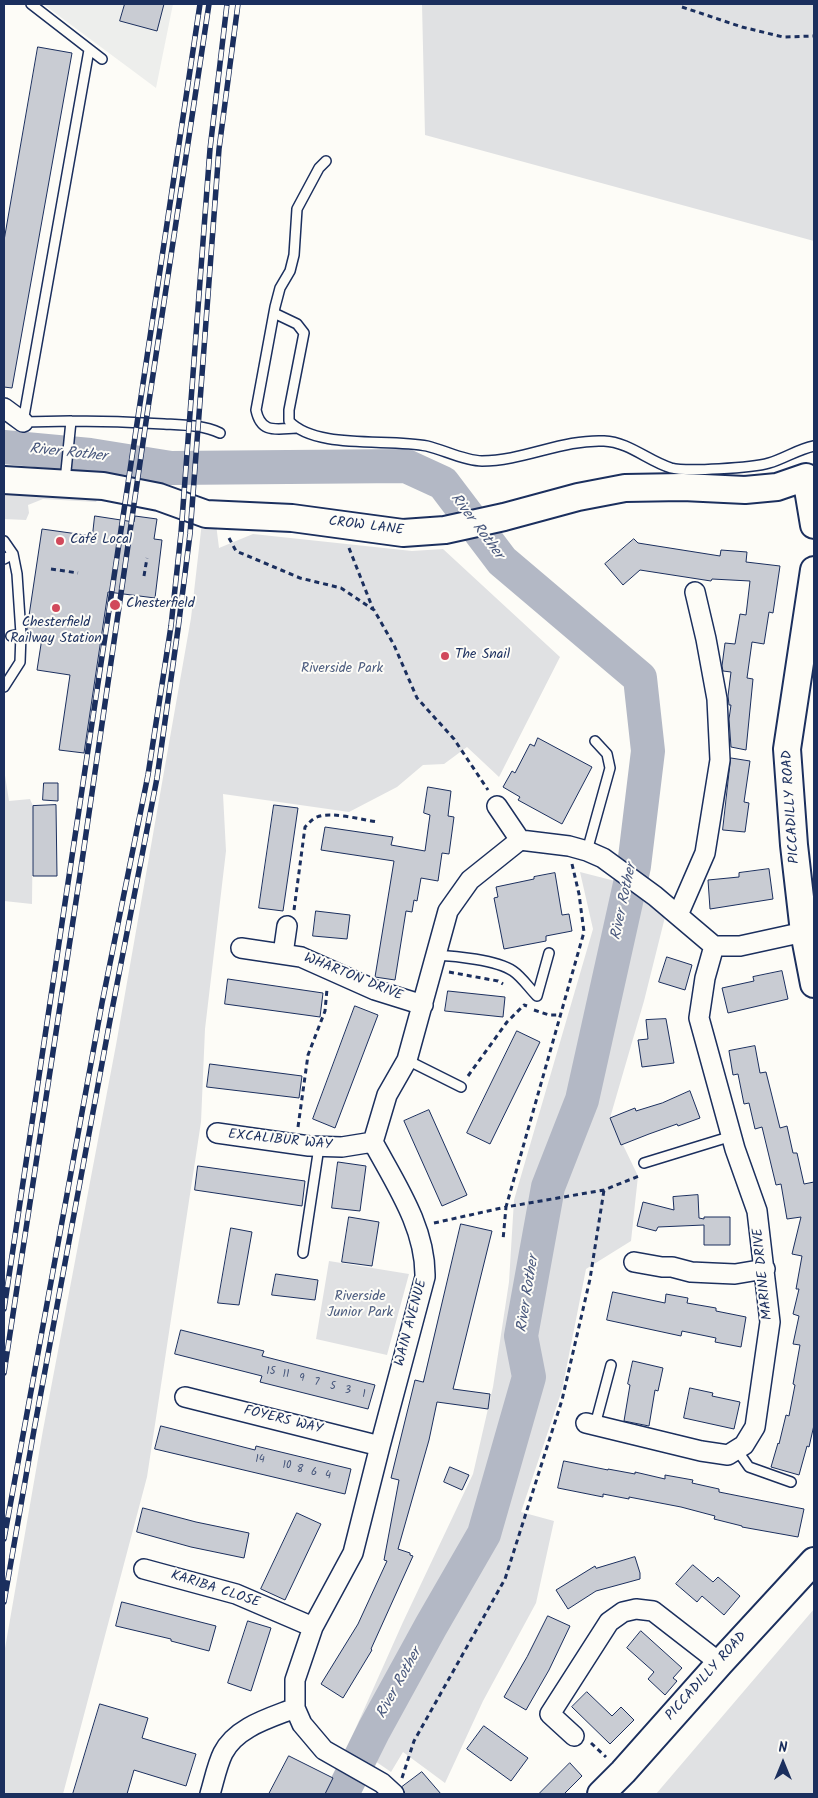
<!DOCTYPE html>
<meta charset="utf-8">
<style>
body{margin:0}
#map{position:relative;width:818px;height:1798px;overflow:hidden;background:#fdfcf7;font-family:Kalam,sans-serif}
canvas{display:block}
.frame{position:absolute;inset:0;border:5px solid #1b2f5e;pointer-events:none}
.north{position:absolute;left:758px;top:1738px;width:50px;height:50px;-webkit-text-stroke:4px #fdfcf7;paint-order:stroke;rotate:0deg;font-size:14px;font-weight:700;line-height:20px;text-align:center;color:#1b2f5e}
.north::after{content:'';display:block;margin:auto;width:18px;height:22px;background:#1b2f5e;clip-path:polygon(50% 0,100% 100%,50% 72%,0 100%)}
</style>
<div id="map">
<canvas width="818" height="1798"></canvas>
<div class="frame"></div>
<div class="north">N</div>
</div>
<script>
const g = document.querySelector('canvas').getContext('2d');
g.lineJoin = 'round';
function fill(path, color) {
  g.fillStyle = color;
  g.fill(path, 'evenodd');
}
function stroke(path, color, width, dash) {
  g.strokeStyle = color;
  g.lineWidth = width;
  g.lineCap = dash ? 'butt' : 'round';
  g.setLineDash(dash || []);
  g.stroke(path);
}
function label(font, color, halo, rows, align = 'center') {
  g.font = font + ' Kalam,sans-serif';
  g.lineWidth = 4;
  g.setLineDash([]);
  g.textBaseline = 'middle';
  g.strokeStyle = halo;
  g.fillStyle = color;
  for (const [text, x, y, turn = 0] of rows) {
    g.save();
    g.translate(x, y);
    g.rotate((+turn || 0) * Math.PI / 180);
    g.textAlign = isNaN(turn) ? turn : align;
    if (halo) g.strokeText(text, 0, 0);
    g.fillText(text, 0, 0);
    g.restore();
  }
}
const built = new Path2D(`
 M43,4H173L156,88Z`);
const green = new Path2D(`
 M422,4H814V241L425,135Z
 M4,491L99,497L96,502L43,499L28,505L29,513L26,520L4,519Z
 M202,522L216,524L219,548L253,534L412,551L443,549L560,657L499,777L467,747L444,764L423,765L397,787L349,812L223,794L226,851L205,1029L201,1122L147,1477L63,1794H4V1654L43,1430L116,1045L191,618Z
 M4,769L9,801L30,799L33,806L32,904L4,901Z
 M580,872L619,882L666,913L644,1001L610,1118L638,1176L631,1241L586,1269L562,1390L521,1512L554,1521L536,1603L483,1701L445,1783L403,1752L391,1772L349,1743L403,1622L473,1474L493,1387L509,1282L514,1200L593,929Z
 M329,1261L409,1274L387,1355L316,1339Z
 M814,1609V1794H656Z`);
const river = new Path2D(`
 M4,447L90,455L171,468L406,466L443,483L502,561L640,678L648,751L634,866L582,1100L548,1187L521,1336L529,1377L484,1534L431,1626L374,1730L342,1794`);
const building = new Path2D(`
 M125,4H164L157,31L120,21Z
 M38,47L72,53L12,388L4,387V241Z
 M95,516L134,522L135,516L157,519L154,539L162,540L155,598L108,592L84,753L59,750L70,675L37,670L42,638L27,636V629L42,529L92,536Z
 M634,539L638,543L720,556L721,550L747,552L746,562L780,566L773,613L769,612L764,644L752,642L747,678L753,679L746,750L731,747L729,719L731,705H729L728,696L731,672L723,671L722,666L725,643L735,644L740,614L746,615L750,581L712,579L711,581L640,570L623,585L605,564Z
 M538,738L592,767L562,824L518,800L520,797L503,787L512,771L515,773L530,744L534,746Z
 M731,758L750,761L744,802L749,803L745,832L723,830Z
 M44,783H58V801L43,800Z
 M428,787L451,791L448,816L454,817L449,854L442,853L438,881L421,878L417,901L414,900L412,912L406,911L395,980L375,977L394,861L321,850L325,827L393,837L391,845L425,851L430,815L424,813Z
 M56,805L57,876H33V806Z
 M274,805L298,808L283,911L259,908Z
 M769,869L773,899L710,909L708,880L739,877V873Z
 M555,873L562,915L569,914L572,931L546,936V941L504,949L494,898L498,897L496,887L534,879V877Z
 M316,911L350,915L347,939L313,936Z
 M667,957L692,965L685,990L659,982Z
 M782,971L788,999L728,1013L722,988L754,981L753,977Z
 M228,979L323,993L320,1017L225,1004Z
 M448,991L505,997L503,1017L445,1011Z
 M355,1006L378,1015L335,1128L313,1119Z
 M666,1019L674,1063L642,1067L638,1040L648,1039L646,1020Z
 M517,1031L540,1042L490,1144L467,1133Z
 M755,1046L760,1073L766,1072L780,1128L787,1126L793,1153H797L804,1184L814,1182V1425L809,1447L807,1446L799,1475L771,1467L778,1443L779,1444L786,1415L789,1416L795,1385L793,1384L800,1345L793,1344L799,1316L793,1314L799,1289H796L802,1256L792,1254L801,1217L787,1219L781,1184L776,1185L762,1127L755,1129L749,1103L744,1104L738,1074L733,1075L729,1051Z
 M210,1064L302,1076L299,1098L207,1087Z
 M690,1091L700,1118L678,1126L677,1124L649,1134L621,1145L610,1118L635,1108L636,1111L662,1103Z
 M429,1110L467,1195L442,1206L404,1121Z
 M338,1162L366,1166L360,1211L332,1208Z
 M198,1166L305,1181L302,1206L195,1190Z
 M698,1195L699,1218L704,1219V1217H730V1245H704V1225L658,1227L656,1231L637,1226L643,1202L674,1210L673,1197Z
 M349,1217L379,1222L372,1266L342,1262Z
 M461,1224L492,1231L453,1389L490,1394L488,1409L437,1402L429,1440L398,1549L410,1553V1555L413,1556L371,1649L372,1650L343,1698L321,1684L358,1624L387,1561L384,1560L399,1480L391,1478L415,1380L423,1382Z
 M231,1228L252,1232L239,1305L218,1303Z
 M276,1274L318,1280L315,1300L272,1295Z
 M613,1292L665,1303L666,1294L688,1298L687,1303L716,1308V1311L746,1317L741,1347L715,1342L716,1338L682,1331L681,1336L607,1320Z
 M181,1330L264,1351L262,1356L375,1385L368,1409L260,1382L262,1376L175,1354Z
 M633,1361L663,1368L658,1391L655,1390L649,1426L624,1421L630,1385L628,1384Z
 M690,1388L713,1393L712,1396L740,1402L734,1429L684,1418Z
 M161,1426L255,1450L256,1446L351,1469L345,1494L155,1449Z
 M564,1461L608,1470V1469L635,1474V1472L665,1479V1475L693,1480L692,1483L719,1489V1492L804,1509L798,1537L742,1527V1526L714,1519L715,1516L681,1507L629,1497V1499L603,1494V1497L558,1488Z
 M450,1467L469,1475L462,1490L444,1482Z
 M143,1508L196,1522L249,1533L244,1558L191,1547L137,1532Z
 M297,1513L321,1524L285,1600L261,1589Z
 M635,1557L640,1573V1579L596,1591L568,1609L556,1590L595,1566L596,1568Z
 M693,1565L713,1582L718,1577L740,1596L724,1615L702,1596L697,1602L676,1584Z
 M122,1602L216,1626L209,1651L171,1641V1639L116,1626Z
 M548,1616L570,1626L549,1670L526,1710L504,1697L527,1657Z
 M248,1621L271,1628L251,1691L228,1683Z
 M641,1631L682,1668L673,1678L677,1681L665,1695L648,1679L654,1672L627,1648Z
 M587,1692L612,1716L621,1707L634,1720L610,1744L572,1707Z
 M100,1704L148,1718L142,1738L196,1754L186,1786L134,1770L127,1794H73Z
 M484,1726L528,1758L511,1781L467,1749Z
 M289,1756L333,1778L325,1794H269Z
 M570,1763L582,1776L564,1794H539Z
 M422,1772L441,1794H405L402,1787Z`);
const path = new Path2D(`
 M682,7L742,27L783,37L814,36
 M229,538L236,551L300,578L341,588L374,610L394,645L417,698L454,739L488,790
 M349,548L373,609
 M51,569L78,573
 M144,576L147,558
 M572,864L579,894L584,932L506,1207L604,1190L639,1176
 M294,910L305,827C309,823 312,819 317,817C330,811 363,820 378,822
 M449,972L498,981L503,984
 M534,1010L549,1015H560
 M468,1076L507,1022L524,1005L527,1006
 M298,1127L308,1055L325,1011L327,989
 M434,1223L506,1207L503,1240
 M591,1743L606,1757
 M402,1778L414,1741L505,1579L562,1400L590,1279L604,1190`);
const lane = new Path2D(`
 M31,4L102,59
 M274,313L297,324L304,333L289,410V421C316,450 389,438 427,446C444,450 465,461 482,461C523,461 563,439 604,441C629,442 648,461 671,468C686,472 752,468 769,463C784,459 798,449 814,446
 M71,421C102,421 133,422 164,424C183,425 203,425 220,433
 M296,428C276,429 261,434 256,410L275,307L280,288L290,271L294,255L297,209L319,168L326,161
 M65,481L71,421L23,422L89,50
 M4,541L13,554L17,574L21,634L20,662L4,687
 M4,559L13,554
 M11,636L21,634
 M587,851L610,768L607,754L595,741
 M436,955C455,956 497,960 513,971C522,977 529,988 537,996L549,953
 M407,1060L461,1087
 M644,1163L732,1136
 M303,1253L319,1147
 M595,1425L611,1365
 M737,1450L749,1467L791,1482`);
const street = new Path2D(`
 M4,408L23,422
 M497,806L520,840
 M678,915L705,853L720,760L717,699L706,639L695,592
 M241,948L301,957L375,990L423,1005
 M283,954L287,926
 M217,1133L309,1146L342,1147L373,1142
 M634,1262L662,1267H672L691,1272L712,1273L735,1274L765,1269
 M185,1397L380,1446
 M586,1423L701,1451L728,1455L744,1445L755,1427L770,1322L757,1211L735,1149L699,1018L705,978L714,946
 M144,1569L236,1594L313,1627
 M574,1736L550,1714L609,1622L623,1612L636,1609L653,1611L720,1663
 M210,1794C214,1781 217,1765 223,1753C236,1727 270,1718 295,1708
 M394,1794L382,1783L324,1750L302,1724L295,1708V1680L313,1627L353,1553L380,1446L425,1277C426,1228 395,1183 373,1142L387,1095L407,1060L448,911L470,880L520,840L569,846L587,851L603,858L655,896L714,946H740L804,932`);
const secondary = new Path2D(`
 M4,480L103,486L159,497L206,514L292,518L403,533L445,530L504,517L578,497L625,488L683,487L745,490L777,487L806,477L814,525
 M814,570L787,749L794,845L804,932L814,984
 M601,1794L623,1772L720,1663L814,1561`);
const rail = new Path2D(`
 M4,1309L200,4
 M4,1373L80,875L148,408L209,4
 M4,1539L102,1003L148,775L171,626L181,533L210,149L227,4
 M4,1602L34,1430L111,1015L157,778L178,629L190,534L219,149L238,4`);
const markers = [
 [60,541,5,"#d1495b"],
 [115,605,6,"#d1495b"],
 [56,608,5,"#d1495b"],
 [445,656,5,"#d1495b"]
];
const numberNames = [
 ["15",271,1372],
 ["11",286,1375],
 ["9",302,1379],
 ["7",317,1383],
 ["5",333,1387],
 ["3",348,1391],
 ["1",364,1395],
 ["14",260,1460],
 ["10",287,1466],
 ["8",300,1470],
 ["6",314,1473],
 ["4",328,1476]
];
const streetNames = [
 ["CROW LANE",366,527,7],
 ["PICCADILLY ROAD",792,807,-94],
 ["WHARTON DRIVE",353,978,22],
 ["EXCALIBUR WAY",280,1141,6],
 ["MARINE DRIVE",764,1274,-96],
 ["WAIN AVENUE",412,1323,-75],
 ["FOYERS WAY",283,1421,14],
 ["KARIBA CLOSE",215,1590,18],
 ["PICCADILLY ROAD",707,1677,-48]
];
const poiNames = [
 ["Café Local",70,541],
 ["Chesterfield",126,605],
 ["Chesterfield",56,624,"center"],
 ["Railway Station",56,640,"center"],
 ["The Snail",455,656]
];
const parkNames = [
 ["Riverside Park",342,670],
 ["Riverside",360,1298],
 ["Junior Park",360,1314]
];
const waterNames = [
 ["River Rother",68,454,6],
 ["River Rother",476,527,53],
 ["River Rother",625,902,-78],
 ["River Rother",529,1294,-81],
 ["River Rother",400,1684,-61]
];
fill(built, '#edeeec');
fill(green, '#e0e1e3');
stroke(river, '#b3b8c5', 34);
fill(building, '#c9ccd3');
stroke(building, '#1b2f5e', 1);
stroke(lane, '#1b2f5e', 12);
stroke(street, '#1b2f5e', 22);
stroke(secondary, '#1b2f5e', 30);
stroke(path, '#1b2f5e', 3, [5, 4]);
stroke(lane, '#fdfcf7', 9);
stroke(street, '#fdfcf7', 19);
stroke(secondary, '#fdfcf7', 26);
stroke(rail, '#1b2f5e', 5.5);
stroke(rail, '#fdfcf7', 4, [11]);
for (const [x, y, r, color] of markers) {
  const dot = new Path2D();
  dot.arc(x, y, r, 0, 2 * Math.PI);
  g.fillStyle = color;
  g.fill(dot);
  stroke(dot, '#fdfcf7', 2);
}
label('11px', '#46567b', null, numberNames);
label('14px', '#1b2f5e', '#fdfcf7', streetNames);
label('14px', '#1b2f5e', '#fdfcf7', poiNames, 'left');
label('14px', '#4c5c7f', '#fdfcf7', parkNames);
label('italic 15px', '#49587d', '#fdfcf7', waterNames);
</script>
